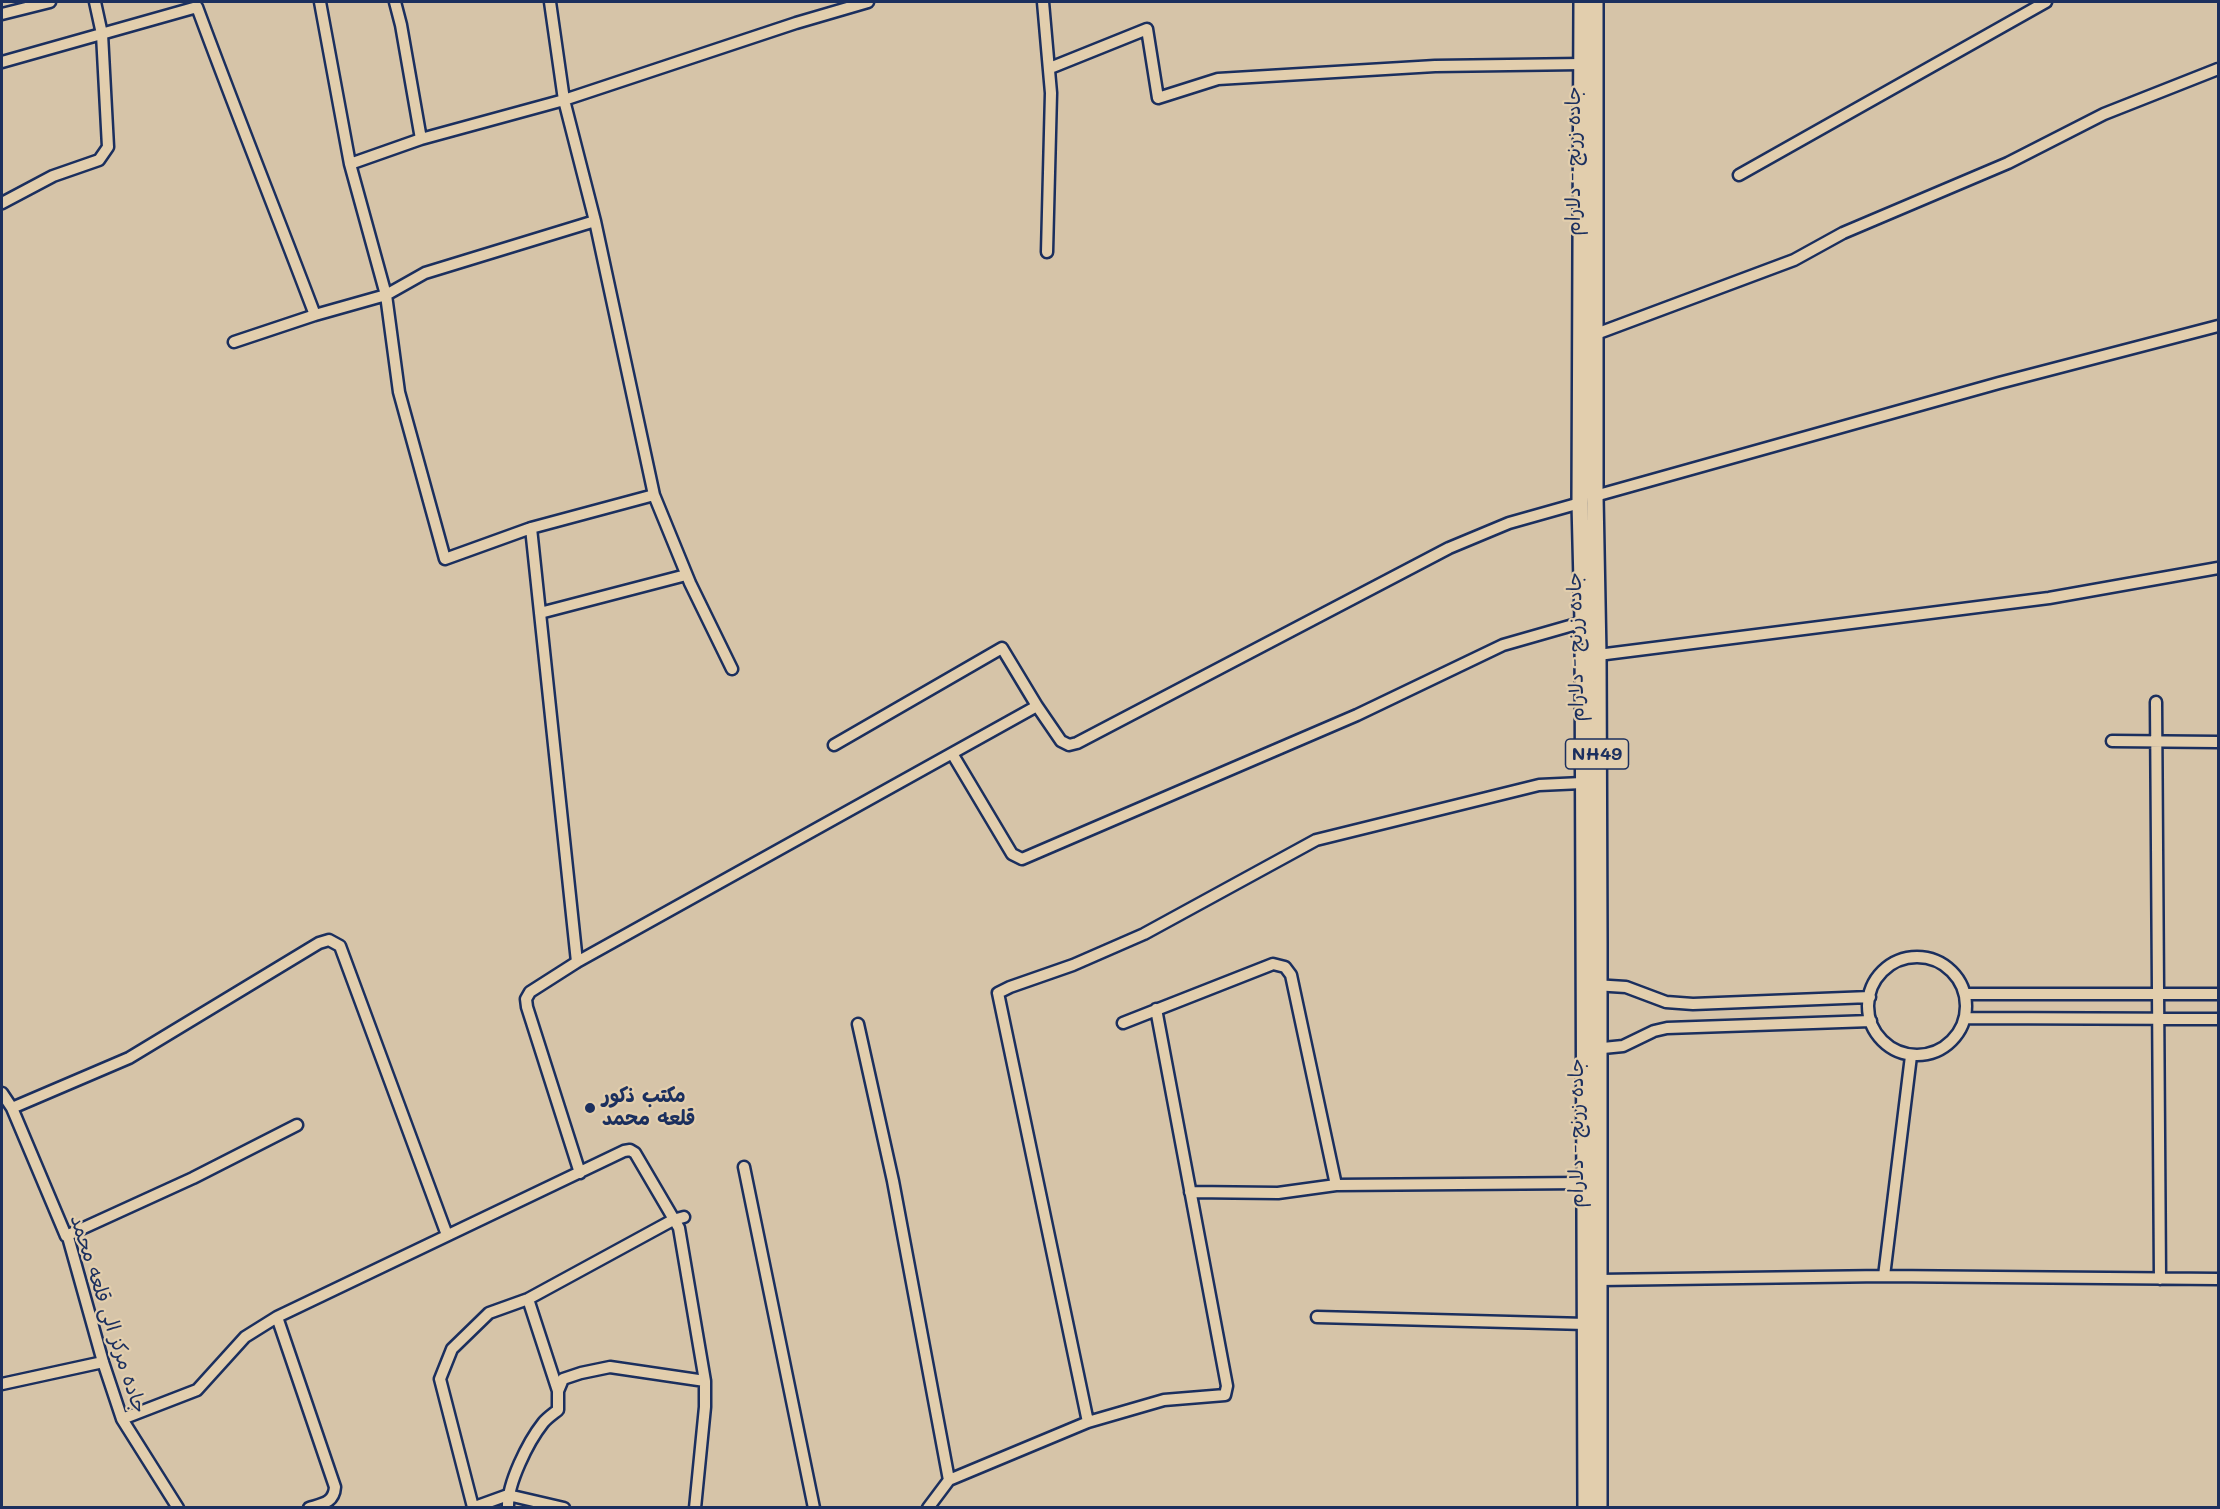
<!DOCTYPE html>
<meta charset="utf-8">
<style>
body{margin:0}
#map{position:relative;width:2220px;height:1509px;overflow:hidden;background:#d6c4a8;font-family:Mali,sans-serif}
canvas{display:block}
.frame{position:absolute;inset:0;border:3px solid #1b2f5e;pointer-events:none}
</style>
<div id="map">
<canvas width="2220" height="1509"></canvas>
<div class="frame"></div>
</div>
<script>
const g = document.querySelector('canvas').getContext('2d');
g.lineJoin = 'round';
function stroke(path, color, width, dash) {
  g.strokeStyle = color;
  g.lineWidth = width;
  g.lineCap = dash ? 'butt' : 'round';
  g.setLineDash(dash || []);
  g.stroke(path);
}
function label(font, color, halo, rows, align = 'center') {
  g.font = font + ' Mali,"Playpen Sans Arabic",sans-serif';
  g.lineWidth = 4.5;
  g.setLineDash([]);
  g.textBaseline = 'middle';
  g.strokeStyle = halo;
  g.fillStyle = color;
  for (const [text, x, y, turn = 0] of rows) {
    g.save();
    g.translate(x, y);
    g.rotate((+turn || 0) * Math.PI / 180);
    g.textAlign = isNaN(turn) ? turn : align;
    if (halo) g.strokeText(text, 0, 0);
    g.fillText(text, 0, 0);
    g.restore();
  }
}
const minor = new Path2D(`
 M320,2L350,164L386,295L399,392L445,559L531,528L654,495
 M395,2L401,25L421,139
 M550,2L564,100L595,221L654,495L690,583L732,669
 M1043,2L1051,93L1047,252
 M2,14L50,2
 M2,62L197,7C235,110 276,212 315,315
 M1050,68L1147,29L1158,98L1218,79L1435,66L1582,64
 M350,164L421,139L564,100L796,23L868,2
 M1739,175L2046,2
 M2,203L53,176L99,160L108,147L102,34L95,2
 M1596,334L1794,260L1843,233L2008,163L2104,114L2218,69
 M234,342L315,315L386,295L425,273L595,221
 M1595,496L1999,383L2218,326
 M531,528L577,962
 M540,613L686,575
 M1598,655L2049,598L2218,568
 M2156,702L2160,1279
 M2112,741L2218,742
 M834,745L1002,648L1037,706L1061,741L1069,745L1077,743L1449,548L1509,523L1580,503
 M953,755L1012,854L1022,859L1357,715L1503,645L1587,621
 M1868 1006a49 49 0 1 1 98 0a49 49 0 1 1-98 0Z
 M1594,985L1626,987L1666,1002L1693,1004L1870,997
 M1966,994H2218
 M1966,1018L2218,1019
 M1123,1023L1273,964L1285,967L1291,975L1336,1185
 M858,1024L893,1181L949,1480
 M1593,1049L1623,1046L1654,1031L1667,1028L1871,1021
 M2,1093L12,1108L66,1236L68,1237L103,1362L122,1419L178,1508
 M12,1108L129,1058L319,943L329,940L340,946L447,1235
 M744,1167L814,1508
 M580,1173L527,1007L526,999L530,992L577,962L1037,706
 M1190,1192L1278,1193L1336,1185L1585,1183
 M66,1236L193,1178L297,1125
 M1884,1276L1911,1056
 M1599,1280L1884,1276L2218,1279
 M528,1299L558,1391
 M277,1317L335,1487C334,1503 322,1504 309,1508
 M1317,1317L1586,1324
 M2,1384L103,1362
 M122,1419L197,1390L245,1337L277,1317L624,1151L630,1150L635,1153L679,1228L705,1381V1407L695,1508
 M1088,1422L998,993L1010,987L1073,965L1144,934L1316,840L1539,785L1582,783
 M473,1507L440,1379L452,1349L489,1313L528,1299L673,1220L684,1217
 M472,1508L508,1495L564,1508
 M508,1508C507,1484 528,1442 543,1423C547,1418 553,1414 558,1410V1391L563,1379L581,1373L610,1367L705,1381
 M928,1508L949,1480L1088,1422L1164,1400L1225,1395L1227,1386L1156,1009`);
const highway = new Path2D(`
 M1582,2L1580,503L1583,622L1586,1508
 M1595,2V496L1598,655L1599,943V1508`);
const markers = [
 [590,1108,6,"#1b2f5e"]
];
const shields = [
 [1597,754,63]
];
const shieldNames = [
 ["NH49",1597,754]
];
const streetNames = [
 ["جاده زرنج - دلارام",1574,161,-90],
 ["جاده زرنج - دلارام",1576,647,-91],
 ["جاده زرنج - دلارام",1577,1133,-90],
 ["جاده مرکز الی قلعه محمد",108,1314,72]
];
const poiNames = [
 ["مکتب ذکور",602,1096],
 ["قلعه محمد",602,1119]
];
stroke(minor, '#1b2f5e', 15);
stroke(highway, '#1b2f5e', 20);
stroke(minor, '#e2cead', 10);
stroke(highway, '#e2cead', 15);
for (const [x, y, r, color] of markers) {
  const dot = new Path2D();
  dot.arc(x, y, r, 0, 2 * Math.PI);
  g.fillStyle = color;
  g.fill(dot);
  stroke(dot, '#e2cead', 2);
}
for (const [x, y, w] of shields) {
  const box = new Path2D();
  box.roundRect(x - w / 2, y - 15, w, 30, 4.5);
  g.fillStyle = '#e2cead';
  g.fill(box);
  stroke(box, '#1b2f5e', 1.5);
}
label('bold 18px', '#1b2f5e', null, shieldNames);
label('20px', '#1b2f5e', '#e2cead', streetNames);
label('bold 20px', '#1b2f5e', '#e2cead', poiNames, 'left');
</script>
